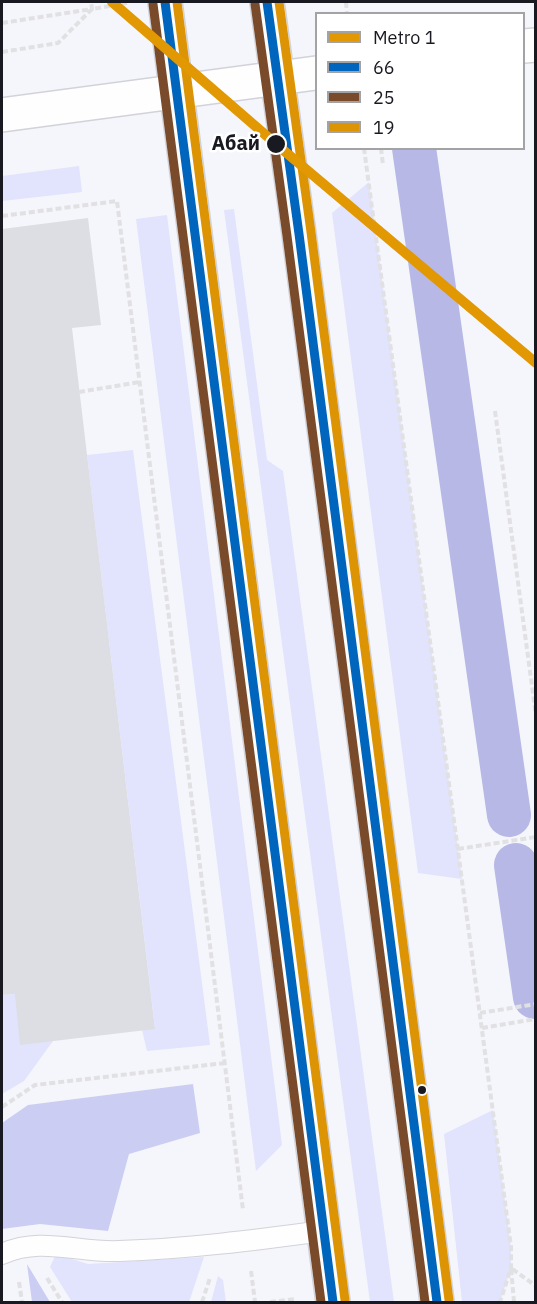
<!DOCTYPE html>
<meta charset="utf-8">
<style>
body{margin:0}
#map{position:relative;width:537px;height:1304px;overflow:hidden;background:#f5f6fb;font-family:"IBM Plex Sans",sans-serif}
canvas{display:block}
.frame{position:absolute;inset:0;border:3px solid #191921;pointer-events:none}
.legend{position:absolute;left:315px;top:12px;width:210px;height:138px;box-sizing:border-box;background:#fff;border:2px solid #a3a3a6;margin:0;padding:8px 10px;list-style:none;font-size:18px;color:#191921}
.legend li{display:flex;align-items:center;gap:12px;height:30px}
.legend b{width:30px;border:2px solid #a3a3a6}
</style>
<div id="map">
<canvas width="537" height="1304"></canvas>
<div class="frame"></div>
<ul class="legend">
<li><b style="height:8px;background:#e19803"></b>Metro 1</li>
<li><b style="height:8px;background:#0065bd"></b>66</li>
<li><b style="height:8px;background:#7a4b2a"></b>25</li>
<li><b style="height:8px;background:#dc9405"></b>19</li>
</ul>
</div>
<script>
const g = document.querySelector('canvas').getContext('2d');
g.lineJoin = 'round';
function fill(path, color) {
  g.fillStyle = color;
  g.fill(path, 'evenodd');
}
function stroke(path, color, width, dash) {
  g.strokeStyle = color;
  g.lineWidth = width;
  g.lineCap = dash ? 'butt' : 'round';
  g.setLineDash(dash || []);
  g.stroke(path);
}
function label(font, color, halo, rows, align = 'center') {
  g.font = font + ' "IBM Plex Sans",sans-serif';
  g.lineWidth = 5;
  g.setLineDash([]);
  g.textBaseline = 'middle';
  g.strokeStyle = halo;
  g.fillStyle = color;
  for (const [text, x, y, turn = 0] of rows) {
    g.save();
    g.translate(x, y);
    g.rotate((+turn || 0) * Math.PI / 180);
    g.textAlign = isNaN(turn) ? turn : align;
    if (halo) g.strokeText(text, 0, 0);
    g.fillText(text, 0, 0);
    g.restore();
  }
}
const green = new Path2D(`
 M79,166L82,192L2,201V176Z
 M369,182L462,879L418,873L332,213Z
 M234,209L267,460L283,471L394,1302H370L224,210Z
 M167,215L282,1145L256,1171L136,219Z
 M133,450L210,1045L147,1051L142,1030L155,1028L87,455Z
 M15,994L53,1041L24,1081L2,1094V995Z
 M493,1110L511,1247V1268L500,1302H462L444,1134Z
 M56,1254L88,1264L204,1257L189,1302H72L50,1267Z
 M218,1276L223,1280L226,1302H211Z`);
const forest = new Path2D(`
 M193,1084L200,1133L129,1154L108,1231L40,1224L2,1229V1123L28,1105Z
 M27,1264L50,1302H32Z`);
const canal = new Path2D(`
 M414,148L509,815
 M516,865L535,997`);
const building = new Path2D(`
 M88,218L101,325L72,328L155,1029L20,1045L15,994L2,995V229Z`);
const path = new Path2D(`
 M346,2L347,14
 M2,23L92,9L91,2
 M2,52L58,43L92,9L127,3
 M364,148L511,1247V1268L500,1302
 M381,148L383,165
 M2,216L117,201L243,1210
 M79,392L140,382
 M495,411L536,716
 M458,849L536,837
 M480,1013L536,1004
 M482,1028L536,1019
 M2,1107L35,1085L225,1063
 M251,1271L255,1302
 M47,1278L62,1302
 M19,1282L22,1302
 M202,1302L210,1278
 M270,1302L296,1299
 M514,1302L511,1268L536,1286`);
const service = new Path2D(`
 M2,1254C41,1236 78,1253 119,1251C187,1249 255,1240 323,1231`);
const secondary = new Path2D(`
 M165,2L333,1302
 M267,2L299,234L437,1302
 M524,46L536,45
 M2,115L316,73`);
const bus1 = new Path2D(`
 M165,2L333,1302
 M267,2L299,234L437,1302`);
const bus2 = new Path2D(`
 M153,4L321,1302
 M255,4L287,236L425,1302`);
const bus3 = new Path2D(`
 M177,2L345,1300
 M279,2L311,232L449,1300`);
const metro1 = new Path2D(`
 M112,2L276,144L536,363`);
const markers = [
 [276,144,10,"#191921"],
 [422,1090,5,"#191921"]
];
const stopNames = [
 ["Абай",260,144]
];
fill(green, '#e2e3fd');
fill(forest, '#cccdf2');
stroke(canal, '#b7b8e5', 44);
fill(building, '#dddde4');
stroke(service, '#d2d2d9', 22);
stroke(secondary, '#d2d2d9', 36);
stroke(path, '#e1e1e3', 4, [6, 3]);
stroke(service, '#fefefe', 20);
stroke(secondary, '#fefefe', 33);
stroke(bus1, '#0065bd', 9);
stroke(bus2, '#7a4b2a', 9);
stroke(bus3, '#dc9405', 9);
stroke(metro1, '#e19803', 10);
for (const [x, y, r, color] of markers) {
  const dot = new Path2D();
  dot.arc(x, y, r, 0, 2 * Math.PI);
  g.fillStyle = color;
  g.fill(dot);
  stroke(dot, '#fff', 2);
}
label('bold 20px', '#191921', '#fff', stopNames, 'right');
</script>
